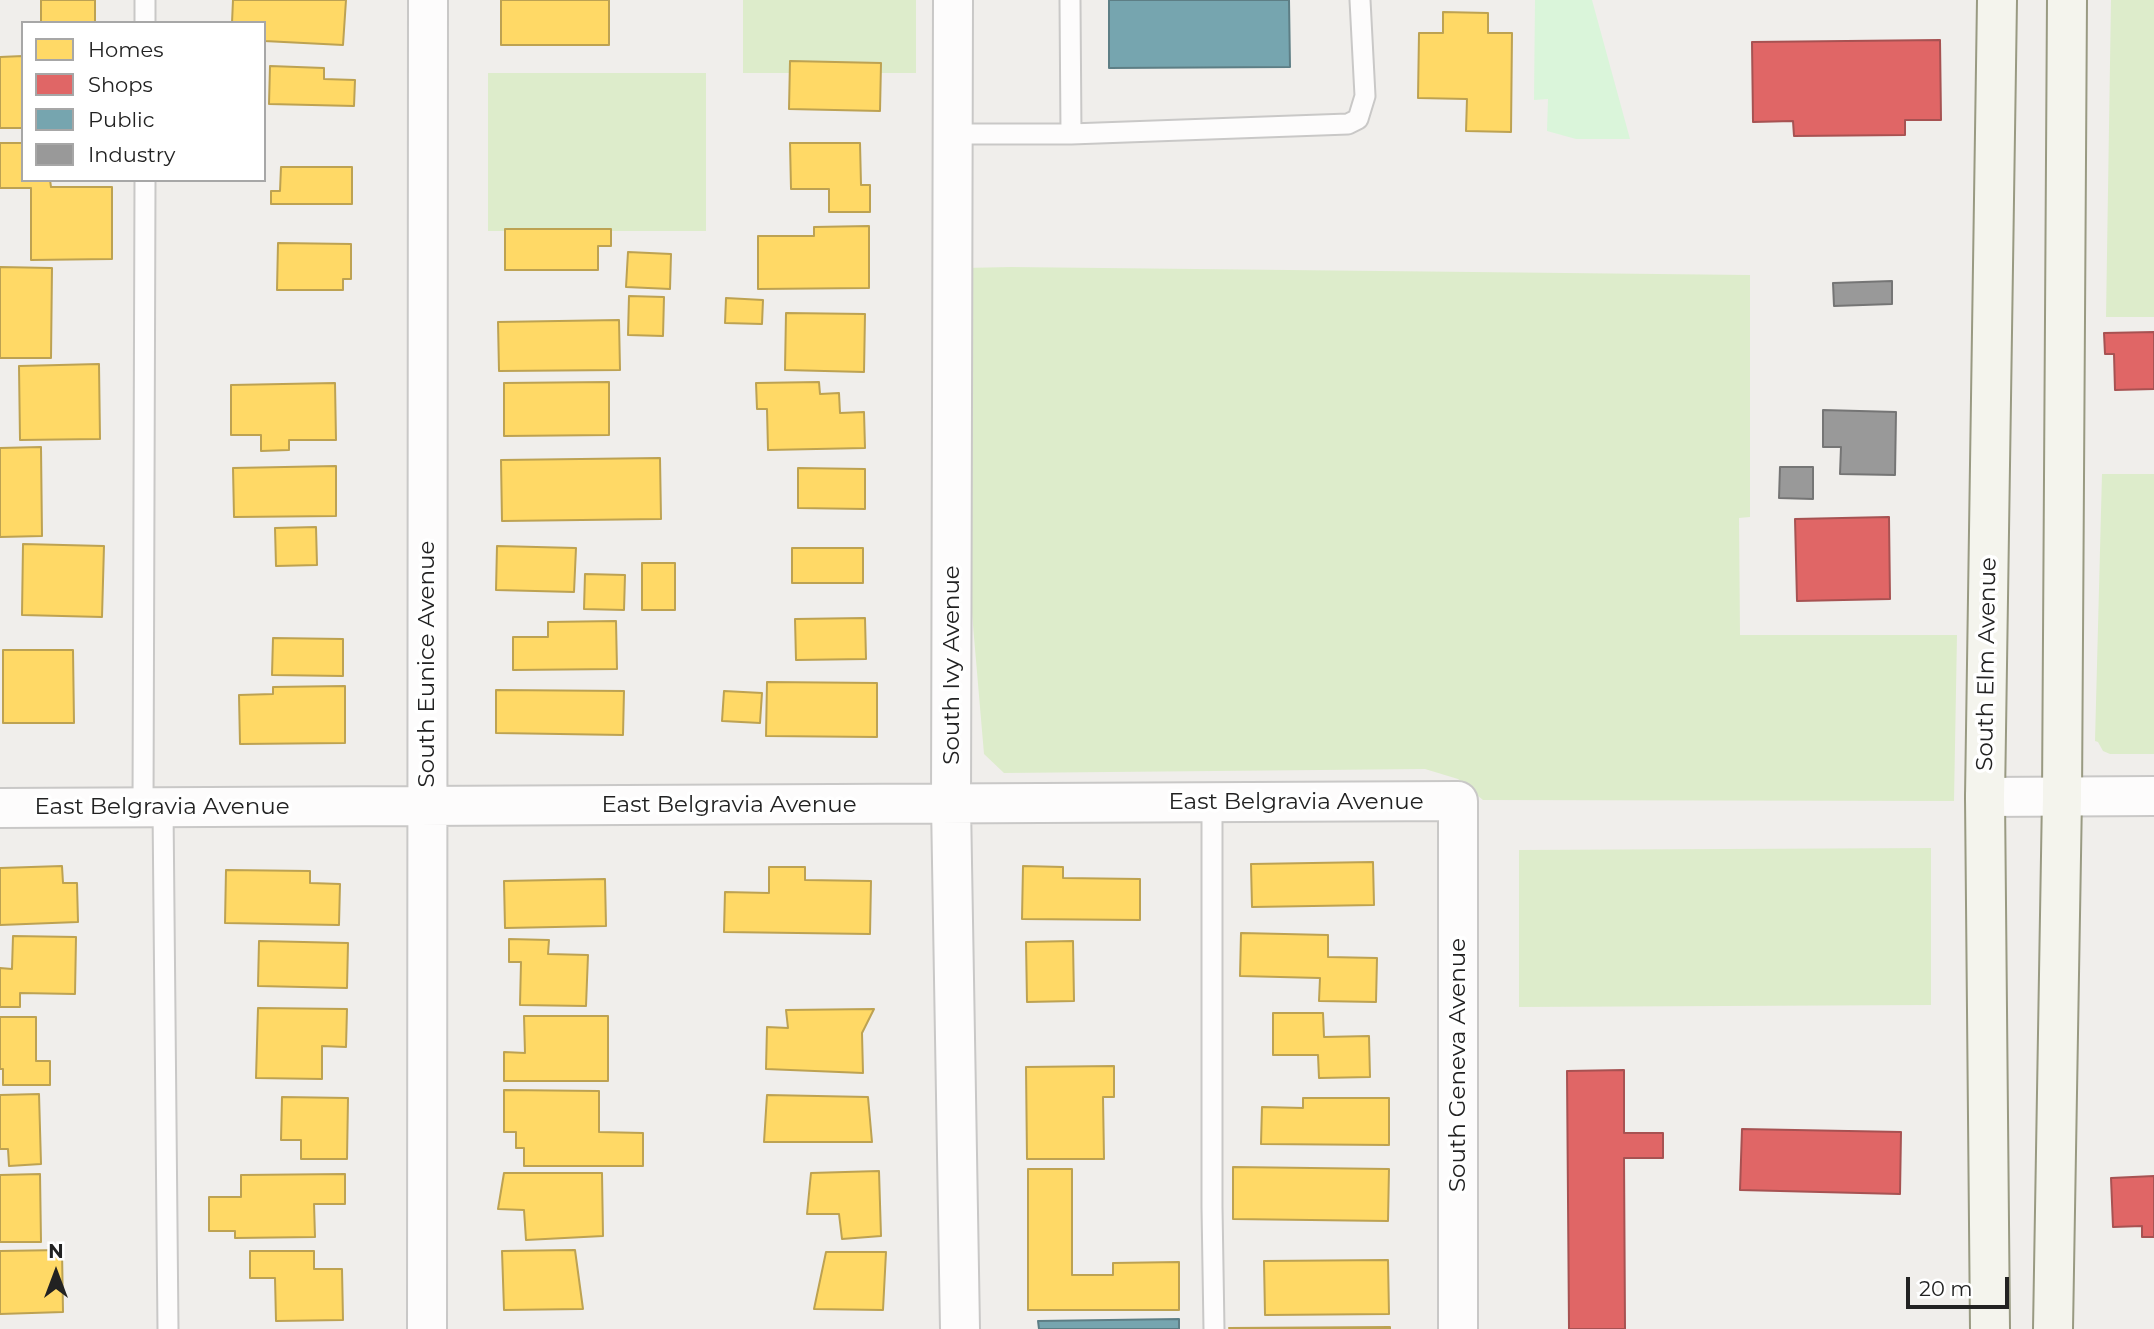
<!DOCTYPE html>
<style>
body{margin:0}
#map{position:relative;width:2154px;height:1329px;overflow:hidden;background:#f0eeeb;font-family:Montserrat,sans-serif}
canvas{display:block}
.legend{position:absolute;left:21px;top:21px;width:245px;height:161px;box-sizing:border-box;background:#fff;border:2px solid #a7a7a7;margin:0;padding:9px 12px;list-style:none;font-size:21px;color:#222}
.legend li{display:flex;align-items:center;gap:14px;height:35px}
.legend b{width:35px;border:2px solid #a7a7a7}
.north{position:absolute;left:21px;top:1238px;width:70px;height:70px;-webkit-text-stroke:5px #fff;paint-order:stroke;rotate:0deg;font-size:19px;font-weight:700;line-height:28px;text-align:center;color:#222}
.north::after{content:'';display:block;margin:auto;width:24px;height:32px;background:#222;clip-path:polygon(50% 0,100% 100%,50% 72%,0 100%)}
.scale{position:absolute;left:1906px;top:1277px;width:103px;height:32px;box-sizing:border-box;border:4px solid #222;border-top:0;padding-left:9px;font-size:21px;line-height:24px;white-space:nowrap;color:#222;-webkit-text-stroke:5px #fff;paint-order:stroke}
</style>
<div id="map">
<canvas width="2154" height="1329"></canvas>
<ul class="legend">
<li><b style="height:19px;background:#ffd966"></b>Homes</li>
<li><b style="height:19px;background:#e06666"></b>Shops</li>
<li><b style="height:19px;background:#76a5af"></b>Public</li>
<li><b style="height:19px;background:#999"></b>Industry</li>
</ul>
<div class="north">N</div>
<div class="scale">20 m</div>
</div>
<script>
const g = document.querySelector('canvas').getContext('2d');
g.lineJoin = 'round';
function fill(path, color) {
  g.fillStyle = color;
  g.fill(path, 'evenodd');
}
function stroke(path, color, width, dash) {
  g.strokeStyle = color;
  g.lineWidth = width;
  g.lineCap = dash ? 'butt' : 'round';
  g.setLineDash(dash || []);
  g.stroke(path);
}
function label(font, color, halo, rows, align = 'center') {
  g.font = font + ' Montserrat,sans-serif';
  g.lineWidth = 7;
  g.setLineDash([]);
  g.textBaseline = 'middle';
  g.strokeStyle = halo;
  g.fillStyle = color;
  for (const [text, x, y, turn = 0] of rows) {
    g.save();
    g.translate(x, y);
    g.rotate((+turn || 0) * Math.PI / 180);
    g.textAlign = isNaN(turn) ? turn : align;
    if (halo) g.strokeText(text, 0, 0);
    g.fillText(text, 0, 0);
    g.restore();
  }
}
const grass = new Path2D(`
 M743,0H916V73H743Z
 M2111,0H2154V317H2106Z
 M488,73H706V231H488Z
 M1011,267L1750,275V517L1739,518L1740,635H1957L1954,801L1483,800L1458,779L1425,769L1004,773L984,754L964,520V268Z
 M2102,474H2154V754H2110L2103,751L2098,742L2095,741Z
 M1931,848V1005L1519,1007V850Z`);
const park = new Path2D(`
 M1535,0H1592L1630,139H1576L1547,131L1548,99L1534,100Z`);
const homes = new Path2D(`
 M41,0H95V23H41Z
 M233,0H346L343,45L264,41V23H232Z
 M501,0H609V45H501Z
 M1443,12L1488,13V33H1512L1511,132L1466,131L1467,99L1418,98L1419,33H1443Z
 M23,56V128H0V57Z
 M790,61L881,63L880,111L789,109Z
 M270,66L324,68V79L355,80L354,106L269,104Z
 M0,143H23V180H50L51,187H112V259L31,260V188H0Z
 M790,143H860L861,185H870V212H829V189H791Z
 M281,167H352V204H271V191H280Z
 M869,226V288L758,289V236H814V227Z
 M505,229H611V246H598V270H505Z
 M278,243L351,244V279H343V290H277Z
 M628,252L671,254L670,289L626,287Z
 M0,267L52,268L51,358H0Z
 M629,296L664,297L663,336L628,335Z
 M726,298L763,300L762,324L725,323Z
 M786,313L865,314L864,372L785,370Z
 M619,320L620,370L499,371L498,322Z
 M99,364L100,439L20,440L19,366Z
 M609,382V435L504,436V383Z
 M819,382L820,394L839,393L840,413L864,412L865,448L768,450L767,409H757L756,383Z
 M335,383L336,440H289V450L261,451V435H231V385Z
 M41,447L42,536L0,537V448Z
 M660,458L661,519L502,521L501,460Z
 M336,466V516L234,517L233,468Z
 M798,468L865,469V509L798,508Z
 M316,527L317,565L276,566L275,528Z
 M23,544L104,546L102,617L22,615Z
 M497,546L576,548L574,592L496,590Z
 M792,548H863V583H792Z
 M642,563H675V610H642Z
 M585,574L625,575L624,610L584,609Z
 M865,618L866,659L796,660L795,619Z
 M616,621L617,669L513,670V637H548V622Z
 M273,638L343,639V676L272,675Z
 M3,650H73L74,723H3Z
 M767,682L877,683V737L766,736Z
 M345,686V743L240,744L239,695L273,694V687Z
 M496,690L624,691L623,735L496,733Z
 M724,691L762,693L760,723L722,721Z
 M1373,862L1374,905L1252,907L1251,864Z
 M62,866L63,883H77L78,922L0,925V868Z
 M1023,866L1063,867V878L1140,879V920L1022,919Z
 M769,867H805V880L871,881L870,934L724,932L725,892L769,893Z
 M226,870L310,871V883L340,884L339,925L225,923Z
 M605,879L606,926L505,928L504,881Z
 M1241,933L1328,935V957L1377,958L1376,1002L1319,1001L1320,978L1240,976Z
 M13,936L76,937L75,994L20,993V1007H0V968L12,969Z
 M509,939L549,940L548,954L588,955L586,1006L520,1005L521,962H509Z
 M259,941L348,943L347,988L258,986Z
 M1073,941L1074,1001L1027,1002L1026,942Z
 M258,1008L347,1009L346,1047L322,1046V1079L256,1078Z
 M874,1009L862,1033L863,1073L766,1069L767,1027L788,1028L786,1010Z
 M1273,1013H1323L1324,1037L1369,1036L1370,1077L1319,1078L1318,1055H1273Z
 M524,1016H608V1081H504V1052L525,1053Z
 M0,1017H36V1061H50V1085H3V1069H0Z
 M1114,1066V1097H1103L1104,1159H1027L1026,1067Z
 M504,1090L599,1091V1132L643,1133V1166H524V1148H516V1132H504Z
 M39,1094L41,1164L9,1166L8,1149H0V1095Z
 M767,1095L868,1097L872,1142H764Z
 M282,1097L348,1098L347,1159H301V1140H281Z
 M1303,1098H1389V1145L1261,1144L1262,1107L1303,1108Z
 M1233,1167L1389,1169L1388,1221L1233,1219Z
 M1028,1169H1072V1275H1113V1263L1179,1262V1310H1028Z
 M879,1171L881,1236L842,1239L839,1214H807L811,1173Z
 M504,1173H602L603,1236L526,1240L524,1210L498,1209Z
 M40,1174L41,1242H0V1175Z
 M345,1174V1204H314L315,1237L235,1238V1231H209V1197H241V1175Z
 M62,1250L63,1312L0,1314V1251Z
 M575,1250L583,1309L504,1310L502,1251Z
 M250,1251H314V1269H342L343,1320L276,1321L275,1278H250Z
 M826,1252H886L883,1310L814,1309Z
 M1388,1260L1389,1314L1265,1315L1264,1261Z
 M1390,1327V1329L1229,1328Z`);
const shops = new Path2D(`
 M1940,40L1941,120H1905V135L1794,136L1793,121L1753,122L1752,42Z
 M2154,332V389L2115,390L2114,354H2105L2104,333Z
 M1889,517L1890,599L1797,601L1795,519Z
 M1624,1070V1133H1663V1158H1624L1625,1329H1569L1567,1071Z
 M1742,1129L1901,1132L1900,1194L1740,1190Z
 M2154,1176V1237H2142V1226L2113,1227L2111,1178Z`);
const public = new Path2D(`
 M1109,0H1289L1290,67L1109,68Z
 M1179,1319V1329H1039L1038,1321Z`);
const industry = new Path2D(`
 M1892,281V304L1834,306L1833,283Z
 M1823,410L1896,412L1895,475L1840,474L1841,447H1823Z
 M1780,467H1813V499L1779,498Z`);
const lane = new Path2D(`
 M1070,0L1071,134
 M145,23V0
 M954,134H1071L1348,124L1358,119L1365,96L1360,0
 M1212,802V1207L1214,1329
 M143,807L145,180
 M163,807L168,1329`);
const street = new Path2D(`
 M953,0L951,804L960,1329
 M1985,797L2154,796
 M0,808L1458,801V1329
 M427,1329L428,0`);
const secondary = new Path2D(`
 M1990,1329L1985,797L1997,0
 M2053,1329L2062,797L2067,0`);
const streetNames = [
 ["South Eunice Avenue",427,664,-90],
 ["South Elm Avenue",1987,664,-89],
 ["South Ivy Avenue",952,665,-90],
 ["East Belgravia Avenue",1296,802],
 ["East Belgravia Avenue",729,805],
 ["East Belgravia Avenue",162,807],
 ["South Geneva Avenue",1458,1065,-90]
];
fill(grass, '#ddeccb');
fill(park, '#daf5da');
fill(homes, '#ffd966');
stroke(homes, '#bda252', 2);
fill(shops, '#e06666');
stroke(shops, '#a75252', 2);
fill(public, '#76a5af');
stroke(public, '#5d7e85', 2);
fill(industry, '#999');
stroke(industry, '#757575', 2);
stroke(lane, '#c9c8c7', 23);
stroke(street, '#c9c8c7', 42);
stroke(secondary, '#999a82', 42);
stroke(lane, '#fdfcfc', 19);
stroke(street, '#fdfcfc', 38);
stroke(secondary, '#f4f4ed', 38);
label('23px', '#222', '#fff', streetNames);
</script>
